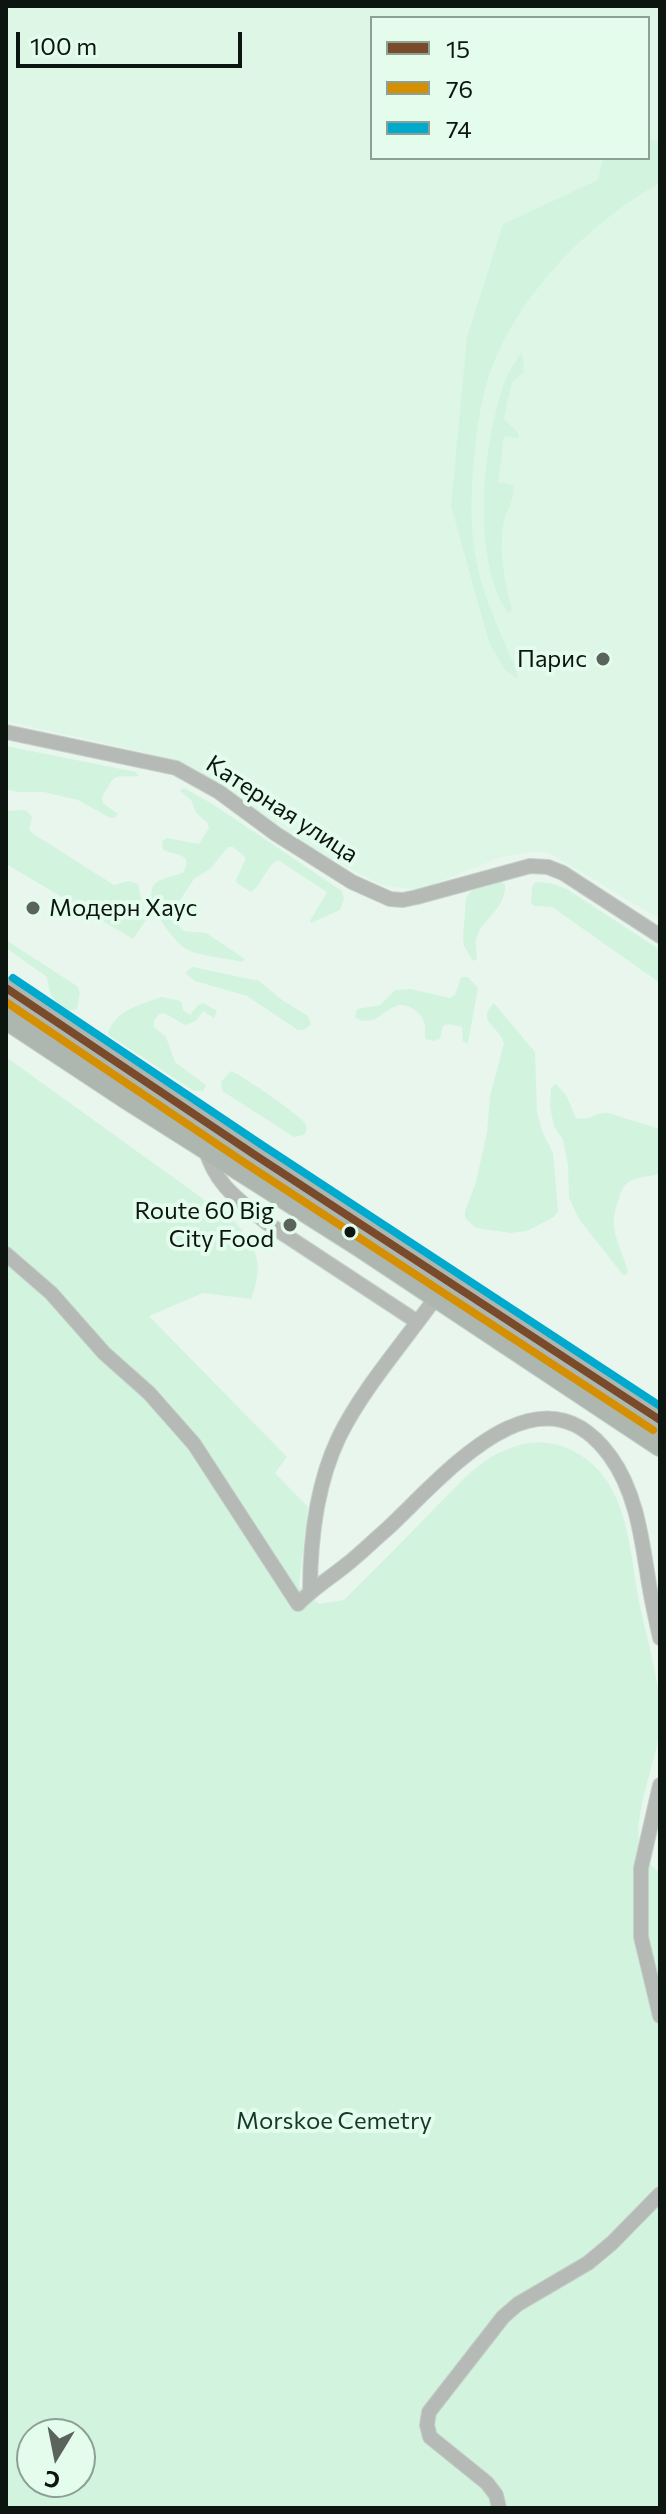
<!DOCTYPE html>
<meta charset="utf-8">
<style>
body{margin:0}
#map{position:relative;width:666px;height:2514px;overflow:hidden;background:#e9f6ed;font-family:Commissioner,sans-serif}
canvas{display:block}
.frame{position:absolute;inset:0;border:8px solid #0d1510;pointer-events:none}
.legend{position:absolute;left:370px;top:16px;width:280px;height:144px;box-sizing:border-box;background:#e3fcec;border:2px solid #8da094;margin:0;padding:10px 14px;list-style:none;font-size:24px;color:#0d1510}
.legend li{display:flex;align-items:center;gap:16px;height:40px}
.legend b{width:40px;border:2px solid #8da094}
.north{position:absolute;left:16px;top:2418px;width:80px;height:80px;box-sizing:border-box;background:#e3fcec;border:2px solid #8da094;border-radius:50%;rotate:190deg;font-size:22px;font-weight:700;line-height:32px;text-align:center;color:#0d1510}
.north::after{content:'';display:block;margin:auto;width:28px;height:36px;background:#5a645d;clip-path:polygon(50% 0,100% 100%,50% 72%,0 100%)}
.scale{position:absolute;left:16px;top:32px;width:226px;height:36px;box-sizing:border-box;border:4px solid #0d1510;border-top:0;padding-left:10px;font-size:24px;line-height:28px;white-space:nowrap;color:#0d1510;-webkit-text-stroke:6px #e3fcec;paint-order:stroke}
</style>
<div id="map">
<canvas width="666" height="2514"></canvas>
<div class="frame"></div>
<ul class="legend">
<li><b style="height:10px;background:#7a4b2a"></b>15</li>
<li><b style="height:10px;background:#d49002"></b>76</li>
<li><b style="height:10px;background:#00a9ce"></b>74</li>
</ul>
<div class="north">С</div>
<div class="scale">100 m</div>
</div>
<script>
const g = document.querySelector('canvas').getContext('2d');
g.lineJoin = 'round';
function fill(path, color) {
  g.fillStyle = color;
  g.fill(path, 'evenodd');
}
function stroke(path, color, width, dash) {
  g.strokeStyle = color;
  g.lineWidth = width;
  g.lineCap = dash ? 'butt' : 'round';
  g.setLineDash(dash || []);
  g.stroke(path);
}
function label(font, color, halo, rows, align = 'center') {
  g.font = font + ' Commissioner,sans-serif';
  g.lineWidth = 8;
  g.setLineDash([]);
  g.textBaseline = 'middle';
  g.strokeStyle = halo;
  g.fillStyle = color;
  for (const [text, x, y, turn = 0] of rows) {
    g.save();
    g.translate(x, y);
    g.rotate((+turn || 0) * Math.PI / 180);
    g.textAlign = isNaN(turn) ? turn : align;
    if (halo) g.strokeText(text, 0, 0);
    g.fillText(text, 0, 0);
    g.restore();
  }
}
const built = new Path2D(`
 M6,6H660V919L549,853L535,851L501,857L419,890L381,885L273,828L236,798L187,765L134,750L6,721ZM372,18H648V158H372Z`);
const green = new Path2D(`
 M648,140L660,141V183C587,224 517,295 489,376C479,407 475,440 473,472C470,508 471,546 481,581C490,612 505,642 517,672V679L505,670L489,642L451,506L467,337L503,224L598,180L603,158H648Z
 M522,351L524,372L512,382L504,418C508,426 519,428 519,438L504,436L498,482L513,485C516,498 507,509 504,521C498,552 505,581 512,610L509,614C470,561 483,443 504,384C508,372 516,361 522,351Z
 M6,746L136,772L139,776C112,778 117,770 102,798L103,803L118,814L115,818H110L78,800L44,792H17L6,789Z
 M184,788L211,803L342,891L344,899L340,910L311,923L310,921L327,892L278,860C266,865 263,885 251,892L237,883L236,880L246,858L233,847H228L210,869L194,879L180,900L181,912L178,925L184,931L206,933L245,959L242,962C227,958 198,956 186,949C173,941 142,900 154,885C159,878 174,876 183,873C195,853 174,855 163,850L162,841L167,838L199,844L209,828L207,822L196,813L191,800L180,791Z
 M21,810L27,811L32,817L29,829L32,833L114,885L129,881L138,884L146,920L133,939L6,864V811Z
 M501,882L505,884C507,910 480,919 476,940C475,945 477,953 477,959L473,961L464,946L463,937L466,898L471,891Z
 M535,882L550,883L567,889L660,950V983L552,907L534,906L531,903L532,888Z
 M6,940L77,986L80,993L77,1009L69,1011C52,999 50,998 47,977L6,948Z
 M193,967L259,981L282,1000L308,1016L311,1024L304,1030H298L247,996L195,981L186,974L187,971Z
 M461,977H468L478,988L468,1043L463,1042L462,1027L448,1024L443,1026L440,1039L433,1041L425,1039C425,1034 425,1030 425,1026C424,1014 407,1001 396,1006C380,1012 376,1027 355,1018L357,1009L380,1005L395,990L411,989L450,998L455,995Z
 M162,997L181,1001L183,1010L190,1015L198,1005L203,1003L217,1011L214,1018L203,1011L196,1021L185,1025L164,1013L159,1014L154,1021V1027L166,1037L175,1062L206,1085L203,1091H194L110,1036L108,1033C115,1010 142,1004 162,997Z
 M494,1003L535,1052L537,1111L542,1131L553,1153L558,1211L554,1217L527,1231L511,1233L476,1228L465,1218V1211L476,1182L487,1132L490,1096L504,1043C499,1026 475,1021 494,1003Z
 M6,1057L234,1221C258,1246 264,1266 251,1299L203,1293L149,1316L287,1457L275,1473L308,1507L299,1586L319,1604L344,1600C374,1570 404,1540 434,1509C453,1490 478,1461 503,1451C529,1440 548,1439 573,1451C630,1479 629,1552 640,1606C648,1645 662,1686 660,1725C658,1760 630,1818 641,1851C644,1859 654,1867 660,1874V2508H6ZM32,2434H80V2482H32Z
 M231,1071C243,1076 300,1115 305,1123C308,1129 307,1130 304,1135L294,1137L222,1091L221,1082Z
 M556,1084L566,1095L576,1118C591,1121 594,1112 608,1113L660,1129V1174C651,1176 636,1177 629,1182C624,1185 620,1193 619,1198C606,1231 621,1243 628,1272L626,1275H623L579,1219L569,1198L568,1165L563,1140L554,1126L550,1107L551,1088Z`);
const minor = new Path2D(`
 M6,732L176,768L219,792L276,834L352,882L390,899L403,900L417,897L530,866L548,867L563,873L660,936
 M205,1148C216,1186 238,1199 267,1223L416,1321
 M6,1254L51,1293L104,1353L149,1393L194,1444L298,1604C312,1589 330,1578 346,1565C360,1554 373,1541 387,1529C443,1477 539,1358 610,1456C637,1493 642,1541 649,1584C652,1602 656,1620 660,1638
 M310,1592C310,1540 316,1485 339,1437C363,1388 405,1341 436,1297
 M660,1785L641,1868V1937L660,2016
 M499,2508L496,2495L487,2483L430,2437L427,2425L429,2412L503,2317L518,2304L588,2263L612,2243L660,2194`);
const trunk = new Path2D(`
 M6,988L255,1155L660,1420
 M6,1018L127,1098L359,1245L660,1445`);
const bus1 = new Path2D(`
 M6,988L255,1155L660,1420`);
const bus2 = new Path2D(`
 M6,1002L248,1165L653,1430`);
const bus3 = new Path2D(`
 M13,978L262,1145L660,1406`);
const markers = [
 [603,659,8,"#5a645d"],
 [33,908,8,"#5a645d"],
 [290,1225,8,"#5a645d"],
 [350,1232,7,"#0d1510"]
];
const poiNames = [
 ["Парис",587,659],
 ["Модерн Хаус",49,908,"left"],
 ["Route 60 Big",274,1211],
 ["City Food",274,1239]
];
const streetNames = [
 ["Катерная улица",282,809,33]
];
const parkNames = [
 ["Morskoe Cemetry",334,2121]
];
fill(built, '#def6e6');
fill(green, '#d2f4df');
stroke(minor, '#c7d1ca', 16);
stroke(trunk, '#c7d1ca', 24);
stroke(minor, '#b6bab7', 14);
stroke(trunk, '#aeb6b0', 22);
stroke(bus1, '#7a4b2a', 8);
stroke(bus2, '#d49002', 8);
stroke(bus3, '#00a9ce', 8);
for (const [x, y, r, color] of markers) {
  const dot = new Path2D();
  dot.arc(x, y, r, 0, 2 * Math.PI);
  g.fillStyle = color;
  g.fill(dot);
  stroke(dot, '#e3fcec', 3);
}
label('24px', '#0d1510', '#e3fcec', poiNames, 'right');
label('24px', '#0d1510', '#e3fcec', streetNames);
label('24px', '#163927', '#e3fcec', parkNames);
</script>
